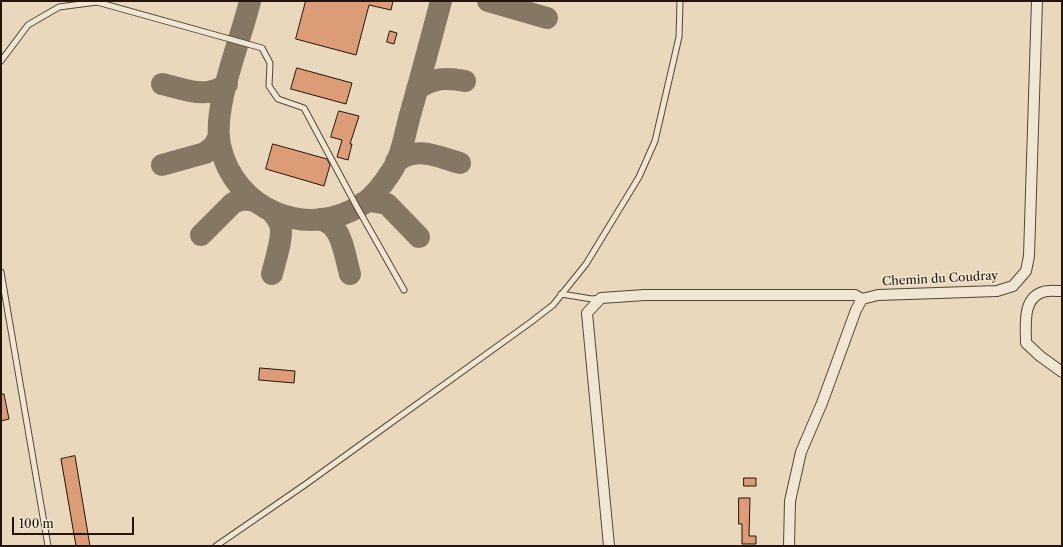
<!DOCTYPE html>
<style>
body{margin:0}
#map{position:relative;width:1063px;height:547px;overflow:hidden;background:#e9d8bc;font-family:"Libre Caslon Text",serif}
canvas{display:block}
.frame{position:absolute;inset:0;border:2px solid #24140b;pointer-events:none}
.scale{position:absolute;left:12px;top:517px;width:122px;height:18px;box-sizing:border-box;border:2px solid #24140b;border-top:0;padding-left:5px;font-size:12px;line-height:14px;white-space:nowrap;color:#24140b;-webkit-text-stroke:3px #f1e6d3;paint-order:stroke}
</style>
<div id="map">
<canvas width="1063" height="547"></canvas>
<div class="frame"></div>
<div class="scale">100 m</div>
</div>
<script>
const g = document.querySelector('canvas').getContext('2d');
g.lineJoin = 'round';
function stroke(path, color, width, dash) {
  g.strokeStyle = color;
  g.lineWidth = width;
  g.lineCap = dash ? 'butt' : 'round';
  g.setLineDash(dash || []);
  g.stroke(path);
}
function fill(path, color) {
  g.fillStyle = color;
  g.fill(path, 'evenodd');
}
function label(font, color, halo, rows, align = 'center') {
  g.font = font + ' "Libre Caslon Text",serif';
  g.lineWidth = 3;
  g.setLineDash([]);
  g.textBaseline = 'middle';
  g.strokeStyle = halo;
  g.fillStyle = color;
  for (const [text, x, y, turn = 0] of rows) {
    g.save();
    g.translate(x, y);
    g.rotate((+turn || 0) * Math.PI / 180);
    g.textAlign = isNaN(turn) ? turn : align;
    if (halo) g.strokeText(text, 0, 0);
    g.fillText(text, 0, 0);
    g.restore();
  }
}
const taxiway = new Path2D(`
 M250,1C241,40 212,107 220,145C234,210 307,241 363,204C374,196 384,183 391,172C402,156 405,133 410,115C421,77 431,39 441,1
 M488,1L547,18
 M162,84C185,89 206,100 227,84
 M417,89C434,78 445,77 465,81
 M396,162C416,145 438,157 460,163
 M162,165L205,153L214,146L219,136
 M363,203L371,201L387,204L419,237
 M271,211C275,215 278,219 280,224C284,236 275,261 272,274
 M320,219C325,221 330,223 333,227C343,236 346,261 350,274
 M201,235L233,203C241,199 246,199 255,201`);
const building = new Path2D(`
 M306,1H393L391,10L369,5L356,55L296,39Z
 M390,31L397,33L394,44L387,42Z
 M297,68L352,83L346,104L291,89Z
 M339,111L359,116L350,144H352L348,160L337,157L342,140L331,137Z
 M273,144L327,159L330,165L324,186L266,169Z
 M260,368L295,371L294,383L259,380Z
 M1,394H4L9,419L1,421Z
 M75,456L90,546H76L61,459Z
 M744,478H756V486H744Z
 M739,498H750L749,536H756V544H742V524H739Z`);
const service = new Path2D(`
 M1,61L28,25L59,7L97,2L262,48L270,63L269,86L278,99L304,108L357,207L404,290
 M1,272L48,546
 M561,294L592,299L600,298
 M216,546L306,484L531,322L553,305L586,264L639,177L655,141L679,37L680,1`);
const minor = new Path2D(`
 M1062,291C1056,291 1048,290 1043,292C1022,298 1026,326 1026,343L1040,356L1062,372
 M609,546L587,313L601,298L645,295H855L862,299
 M789,546L790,501L801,452L822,403L856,310L862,299L878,295L997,291L1013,286L1026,271L1029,256L1037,1`);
const streetNames = [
 ["Chemin du Coudray",940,279,-3]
];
stroke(taxiway, '#867664', 22);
fill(building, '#dc9c77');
stroke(building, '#24140b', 1);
stroke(service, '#554537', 7);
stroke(minor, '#554537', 12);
stroke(service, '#f1e6d3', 5);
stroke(minor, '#f1e6d3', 10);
label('12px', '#24140b', '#f1e6d3', streetNames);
</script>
